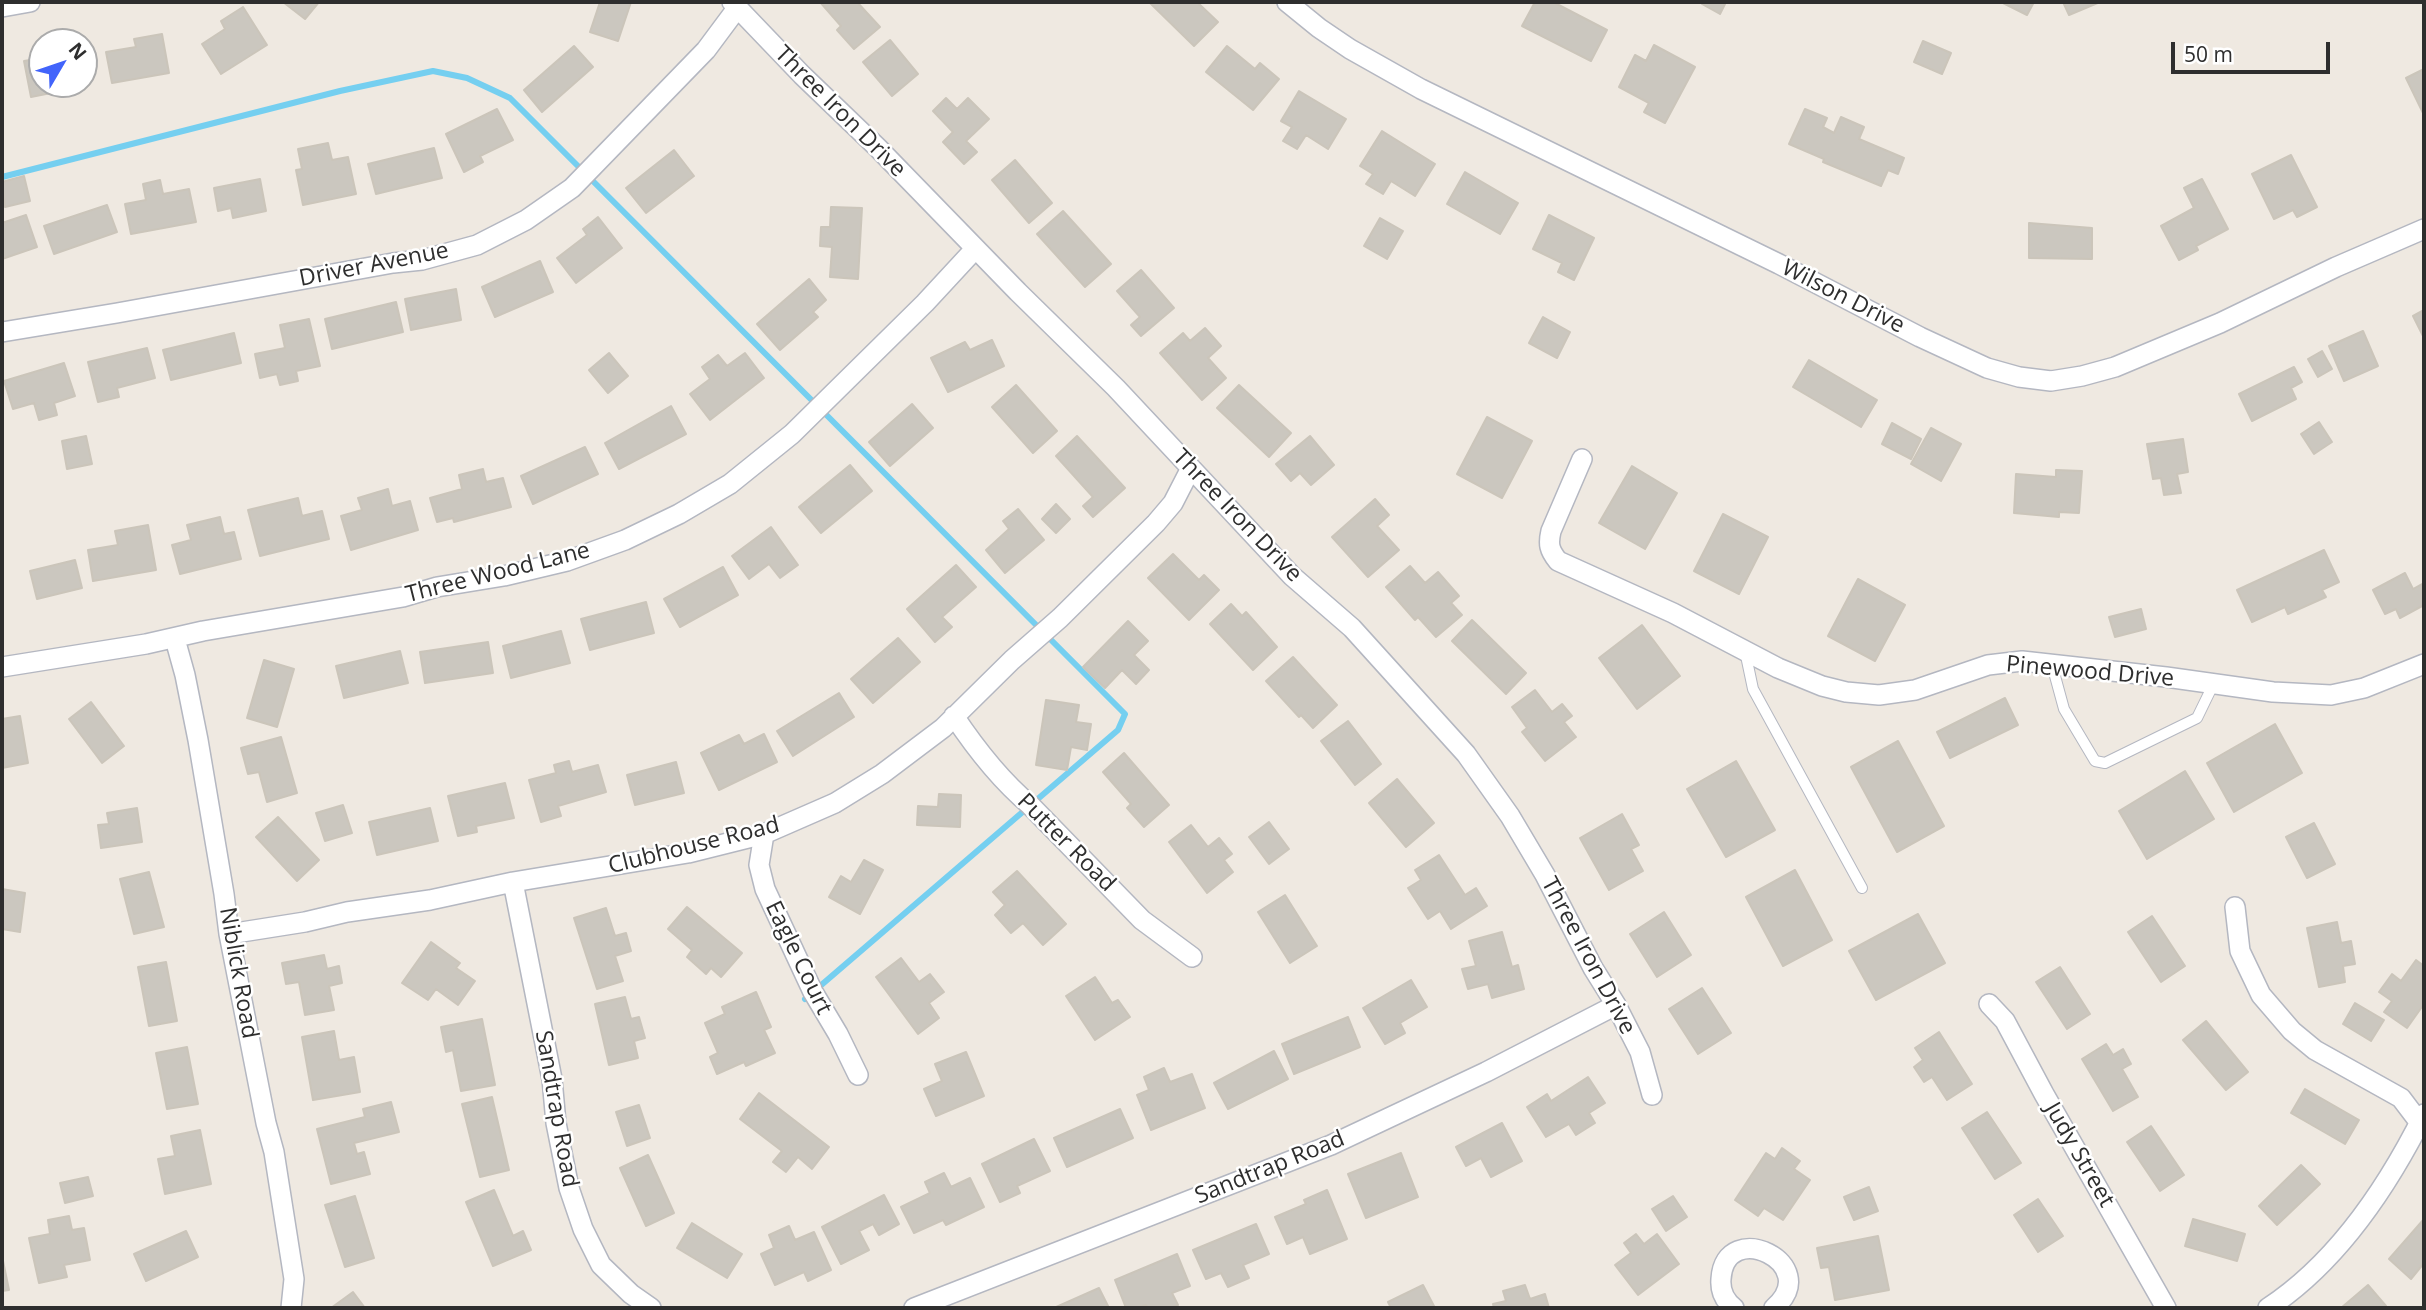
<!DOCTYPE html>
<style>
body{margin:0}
#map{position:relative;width:2426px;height:1310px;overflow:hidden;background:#efe9e1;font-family:"Open Sans",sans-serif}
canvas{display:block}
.frame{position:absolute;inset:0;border:4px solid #2e2e2e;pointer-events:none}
.north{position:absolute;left:28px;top:28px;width:70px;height:70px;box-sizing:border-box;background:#fff;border:2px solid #ababab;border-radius:50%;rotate:51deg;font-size:19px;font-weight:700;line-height:28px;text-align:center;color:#2e2e2e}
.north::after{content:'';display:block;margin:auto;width:24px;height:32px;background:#4264fb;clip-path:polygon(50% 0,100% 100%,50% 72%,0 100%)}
.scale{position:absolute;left:2171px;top:42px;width:159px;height:32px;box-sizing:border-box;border:4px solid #2e2e2e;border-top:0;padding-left:9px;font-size:21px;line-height:24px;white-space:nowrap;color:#2e2e2e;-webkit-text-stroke:5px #fff;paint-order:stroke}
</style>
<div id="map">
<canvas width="2426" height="1310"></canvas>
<div class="frame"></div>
<div class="north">N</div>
<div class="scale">50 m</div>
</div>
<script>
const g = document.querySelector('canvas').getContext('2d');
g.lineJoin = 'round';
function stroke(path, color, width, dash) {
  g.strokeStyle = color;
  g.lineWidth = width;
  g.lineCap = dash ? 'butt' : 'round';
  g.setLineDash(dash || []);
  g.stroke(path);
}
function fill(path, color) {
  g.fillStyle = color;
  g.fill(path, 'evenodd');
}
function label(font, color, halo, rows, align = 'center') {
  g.font = font + ' "Open Sans",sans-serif';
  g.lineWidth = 5;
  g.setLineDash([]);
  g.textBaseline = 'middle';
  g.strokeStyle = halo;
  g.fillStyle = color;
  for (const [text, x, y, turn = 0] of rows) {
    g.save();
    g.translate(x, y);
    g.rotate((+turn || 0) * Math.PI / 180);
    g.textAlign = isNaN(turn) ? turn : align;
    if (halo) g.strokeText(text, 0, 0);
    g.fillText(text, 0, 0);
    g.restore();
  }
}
const stream = new Path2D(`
 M2,177L340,91L433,71L467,78L510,98L1125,714L1118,730L805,999`);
const building = new Path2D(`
 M283,2H319L305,19Z
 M600,2H631L618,41L590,32Z
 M820,2H857L880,27L854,49L837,30L841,26Z
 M1149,2H1197L1218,22L1194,46Z
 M1535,2H1553L1607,30L1591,61L1522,26Z
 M1704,2H1726L1720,14L1702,4Z
 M2001,2H2034L2027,15Z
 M2063,2H2100L2069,15Z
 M243,7L267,45L221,74L202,44L225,29L221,21Z
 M162,34L169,73L112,83L106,52L136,47L134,39Z
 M890,40L918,74L892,96L863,62Z
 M1923,41L1951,53L1942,74L1914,62Z
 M1654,45L1695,67L1665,123L1644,112L1649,103L1619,87L1635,55L1646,61Z
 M574,46L593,67L542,112L524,90Z
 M1227,46L1255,69L1260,63L1279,79L1253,110L1206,72Z
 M42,58V84H84V76L86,86L31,97L24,61Z
 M2424,69V112L2423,113L2406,78Z
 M1299,91L1346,119L1328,149L1306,135L1297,149L1283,141L1292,127L1281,121Z
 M946,98L957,109L968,98L989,119L966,141L977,152L964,164L943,142L953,132L933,111Z
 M497,109L513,140L480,156L483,162L464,172L446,134Z
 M1805,109L1827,118L1823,127L1834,133L1841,117L1864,127L1859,139L1904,158L1898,174L1888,170L1881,186L1823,162L1824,159L1789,144Z
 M1382,131L1435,164L1415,196L1391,181L1383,194L1366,184L1373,174L1360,166Z
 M328,143L332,160L348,157L356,194L303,205L296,170L302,169L298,149Z
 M434,148L442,178L376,194L368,164Z
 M674,150L694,176L646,213L626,188Z
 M2291,155L2317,207L2297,217L2293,210L2274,219L2252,174Z
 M1015,160L1052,203L1029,223L992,180Z
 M1465,172L1518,203L1500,234L1447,204Z
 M24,176L30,201L5,207L2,182Z
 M260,179L266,211L233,218L231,208L218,211L214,188Z
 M2202,179L2228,229L2196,246L2198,250L2179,260L2161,226L2194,208L2184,188Z
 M160,180L163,194L189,189L196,222L131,234L125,204L146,200L143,184Z
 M107,205L117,232L54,254L44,226Z
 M831,207L862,208L858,279L830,277L832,247L820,246L821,227H830Z
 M1063,211L1111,264L1085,287L1037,234Z
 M26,215L37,247L2,259V223Z
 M1549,215L1594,238L1574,280L1558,272L1562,263L1533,249Z
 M598,217L622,248L576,283L557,258L587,235L583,229Z
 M1380,218L1403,231L1387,259L1364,246Z
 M2029,223L2092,228V259L2029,258Z
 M540,261L553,292L495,317L482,287Z
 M1141,270L1174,308L1141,336L1131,325L1140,317L1117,291Z
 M809,279L826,300L813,312L818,317L780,350L757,324Z
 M456,289L461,320L411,330L405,299Z
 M396,302L403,332L332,349L325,319Z
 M2424,310V338L2413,316Z
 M1543,317L1570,332L1557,358L1529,343Z
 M309,319L320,366L296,371L298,381L280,385L277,374L260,378L255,354L285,348L280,325Z
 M1205,328L1221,346L1208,358L1226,378L1202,400L1160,353L1183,333L1190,341Z
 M2363,331L2378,366L2344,381L2329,346Z
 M234,333L241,363L171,380L163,350Z
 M992,340L1004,366L948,392L931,358L965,342L970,350Z
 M147,348L155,378L117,388L119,397L98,402L88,362Z
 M2322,351L2332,369L2318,377L2308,359Z
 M609,353L628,376L608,393L589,370Z
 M745,353L764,378L710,420L690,394L710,379L702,367L718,355L727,366Z
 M1809,360L1877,400L1861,427L1793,387Z
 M64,363L75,396L54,403L57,415L39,420L34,403L13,409L4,381Z
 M2294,367L2302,382L2291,388L2296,399L2252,421L2239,394Z
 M1016,385L1057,431L1033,453L992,407Z
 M1239,385L1291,433L1269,457L1217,408Z
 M912,404L933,428L890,466L869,442Z
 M671,406L686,434L619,469L605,443Z
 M1487,417L1532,441L1502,498L1457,474Z
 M2319,422L2332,442L2314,454L2301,434Z
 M1892,423L1921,439L1911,459L1882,444Z
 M1931,428L1961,444L1941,481L1911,464Z
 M86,436L92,464L67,469L62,441Z
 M1077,436L1125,488L1093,517L1083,506L1093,497L1056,456Z
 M1310,436L1334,465L1311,485L1300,473L1291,481L1276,464Z
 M2183,439L2188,472L2177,474L2181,493L2164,495L2161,478L2153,479L2147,444Z
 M585,447L598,474L533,504L521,476Z
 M850,465L872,491L821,533L799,507Z
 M1632,466L1677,493L1645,549L1599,523Z
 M483,469L486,482L503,478L511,507L454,522L453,518L437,522L430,498L462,489L459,475Z
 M2056,470L2082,471L2079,513L2059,512V517L2014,513L2016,474L2056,477Z
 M388,489L392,506L410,501L418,530L351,550L341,516L362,510L358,498Z
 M298,498L302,516L322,511L329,539L260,556L248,510Z
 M1375,499L1389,515L1377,526L1399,550L1368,577L1332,537Z
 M1056,504L1070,519L1056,533L1042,519Z
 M1018,509L1044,540L1005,573L986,550L1009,529L1003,521Z
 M1723,514L1768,537L1739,594L1694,571Z
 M220,517L224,534L234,532L241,559L180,574L172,545L191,540L187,525Z
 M148,525L156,570L93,581L88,550L118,545L115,531Z
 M771,527L798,565L780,578L769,564L749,579L732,556Z
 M2324,550L2339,582L2322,590L2326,597L2288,614L2285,607L2252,622L2237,590Z
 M1173,554L1199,580L1204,575L1219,590L1189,620L1148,578Z
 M75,560L82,588L37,599L30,571Z
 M956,565L976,587L942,617L952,627L935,642L907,609Z
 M1410,566L1425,583L1438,572L1459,596L1451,603L1462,615L1436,637L1418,617L1415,620L1386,587Z
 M723,567L738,595L680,627L664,599Z
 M2405,573L2413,589L2422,584L2424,605L2400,618L2396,609L2385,614L2373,590Z
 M1858,579L1905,605L1875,661L1828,636Z
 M646,602L654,633L590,650L581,619Z
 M1231,604L1242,616L1246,612L1277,647L1253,670L1210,624Z
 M2141,609L2146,629L2115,637L2109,617Z
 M1472,620L1526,673L1506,694L1452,641Z
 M1128,621L1148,641L1134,655L1149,670L1136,684L1122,670L1105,688L1083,667Z
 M1642,625L1680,676L1637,709L1599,658Z
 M561,631L570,663L511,678L503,646Z
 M898,638L920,662L873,703L851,679Z
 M488,642L493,673L425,683L420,652Z
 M400,651L408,683L344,698L336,666Z
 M1293,657L1337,705L1313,728L1301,715L1299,717L1266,681Z
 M264,660L294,669L277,727L247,718Z
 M1535,690L1552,712L1562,704L1572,716L1564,722L1576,737L1545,761L1522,732L1527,728L1512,707Z
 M839,693L854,717L793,756L777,731Z
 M2005,698L2018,725L1950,758L1937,732Z
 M1046,700L1079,705L1076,722L1091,724L1087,750L1071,747L1067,770L1036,765Z
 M91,702L124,746L102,763L69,719Z
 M20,716L28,763L2,768V719Z
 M1348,721L1381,764L1355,785L1321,741Z
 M2275,724L2302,773L2234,812L2207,763Z
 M764,734L777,762L719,790L701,753L739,735L744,744Z
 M281,737L297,793L267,802L259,772L248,774L241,748Z
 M1898,741L1944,826L1897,852L1851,767Z
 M1124,753L1169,805L1144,827L1127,808L1131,804L1103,772Z
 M569,761L572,772L598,765L606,792L558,806L561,816L541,822L529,780L556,773L554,765Z
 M1736,761L1775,830L1726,857L1687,789Z
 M676,762L684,793L635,805L627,775Z
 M2185,771L2214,819L2147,859L2119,811Z
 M1397,779L1434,823L1406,847L1369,803Z
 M505,783L514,818L476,826L477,832L458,836L448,796Z
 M939,794L961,795L960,827L917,825L918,806L938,807Z
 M343,805L352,833L325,841L316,813Z
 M137,808L142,842L101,848L98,825L109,824L107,813Z
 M430,808L438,841L377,855L369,822Z
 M1622,814L1639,845L1631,849L1643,871L1609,890L1580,838Z
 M278,817L319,860L297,881L256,837Z
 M1269,822L1289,849L1269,864L1249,837Z
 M2314,823L2335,864L2307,878L2286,837Z
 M1191,825L1208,847L1219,838L1232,854L1224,860L1233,872L1207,893L1169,842Z
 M1439,855L1465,895L1476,888L1487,906L1451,929L1440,911L1428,919L1408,888L1421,880L1415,870Z
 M864,860L883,870L860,914L829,897L841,876L851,882Z
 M1795,870L1832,940L1783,966L1746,897Z
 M1017,871L1066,924L1043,945L1023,923L1011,933L995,915L1005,905L993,892Z
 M149,872L164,927L134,934L120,879Z
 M2,889L25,893L20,932L2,929Z
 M1285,895L1317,946L1290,963L1258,912Z
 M687,907L742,953L721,977L711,968L706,974L687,957L692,950L668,929Z
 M606,908L615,936L626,933L631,951L615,956L623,981L597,989L574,918Z
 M1664,912L1691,955L1657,977L1630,934Z
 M1918,914L1945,963L1876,1000L1849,951Z
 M2152,916L2185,966L2161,982L2128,932Z
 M2337,922L2341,943L2351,941L2355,964L2343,966L2345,982L2319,987L2307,928Z
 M1502,932L1512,967L1518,965L1524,989L1492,998L1488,984L1468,989L1462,969L1476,966L1469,941Z
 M431,942L460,963L456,968L475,981L458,1005L436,989L428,1000L402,983Z
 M324,955L327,969L339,966L342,983L329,986L334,1010L305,1015L299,982L286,984L282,963Z
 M901,958L919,982L930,974L944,992L929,1003L939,1018L918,1034L876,977Z
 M2416,960L2424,966V1004L2407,1028L2384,1012L2392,1001L2379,992L2392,974L2401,981Z
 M166,962L177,1021L149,1026L138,967Z
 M2060,967L2090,1014L2067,1029L2036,982Z
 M1095,977L1112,1003L1118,1000L1130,1017L1095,1040L1066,996Z
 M1411,980L1427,1007L1400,1023L1405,1033L1385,1044L1363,1008Z
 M1702,988L1731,1033L1698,1054L1669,1009Z
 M756,992L771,1027L764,1030L775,1053L746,1066L744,1062L717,1074L710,1057L718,1053L705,1023L725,1014L722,1007Z
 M625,997L631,1019L639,1017L645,1038L634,1041L638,1058L609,1065L595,1004Z
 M2355,1003L2384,1020L2371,1041L2343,1024Z
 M1348,1017L1360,1047L1294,1074L1282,1044Z
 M482,1019L495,1085L461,1091L453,1050L446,1052L441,1027Z
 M2206,1021L2248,1072L2226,1090L2183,1040Z
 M334,1031L339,1060L354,1057L360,1092L313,1100L302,1037Z
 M1939,1032L1972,1084L1947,1100L1932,1077L1924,1082L1914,1067L1923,1060L1915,1048Z
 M2106,1044L2113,1055L2123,1049L2131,1064L2122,1069L2138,1097L2113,1111L2082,1059Z
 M187,1047L198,1104L167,1109L156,1053Z
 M1274,1051L1288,1079L1228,1109L1214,1083Z
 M966,1052L984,1096L936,1116L924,1089L942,1081L935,1064Z
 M1164,1068L1170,1082L1192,1074L1205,1108L1151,1130L1137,1095L1149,1090L1144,1077Z
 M1588,1077L1605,1103L1589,1113L1595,1123L1576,1135L1569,1124L1546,1137L1527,1107L1547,1094L1551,1101Z
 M2305,1089L2359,1120L2345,1144L2291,1113Z
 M759,1093L829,1147L812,1169L798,1157L786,1172L773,1162L782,1151L740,1119Z
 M492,1097L509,1170L480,1177L462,1104Z
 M391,1102L399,1132L354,1143L357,1154L364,1152L370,1174L331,1184L317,1129L365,1117L363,1109Z
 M639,1105L650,1138L627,1146L616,1112Z
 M1120,1109L1133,1138L1067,1167L1054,1138Z
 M1987,1112L2021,1163L1995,1179L1962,1128Z
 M1502,1123L1522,1161L1491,1177L1481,1158L1466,1166L1456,1147Z
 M2151,1126L2184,1175L2160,1191L2127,1142Z
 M200,1130L211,1184L165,1194L158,1159L175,1156L171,1136Z
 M1034,1139L1050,1171L1017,1186L1020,1193L1000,1202L982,1164Z
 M1782,1148L1800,1161L1794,1169L1810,1180L1783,1220L1764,1208L1758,1216L1735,1200L1766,1153L1775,1159Z
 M1401,1153L1418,1197L1366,1218L1348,1174Z
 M648,1155L674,1213L646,1226L620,1168Z
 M2301,1165L2320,1184L2277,1225L2259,1206Z
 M944,1173L951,1187L970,1178L984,1207L946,1225L943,1220L914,1233L901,1207L930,1193L925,1182Z
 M88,1177L93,1196L65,1203L60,1183Z
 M1869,1187L1878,1211L1854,1220L1844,1197Z
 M494,1190L513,1236L523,1231L531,1250L493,1266L466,1202Z
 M1327,1190L1347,1239L1310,1254L1303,1237L1287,1244L1275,1217L1306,1204L1304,1200Z
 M884,1195L899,1224L879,1235L873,1224L859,1231L869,1250L841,1264L822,1227Z
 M355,1196L374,1258L345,1267L325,1205Z
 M1673,1196L1687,1217L1666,1231L1652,1209Z
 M2038,1199L2063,1236L2038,1252L2014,1215Z
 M69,1216L72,1230L84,1228L90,1260L64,1265L67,1277L39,1283L29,1238L50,1234L48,1220Z
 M2193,1219L2245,1234L2237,1261L2185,1246Z
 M2424,1219V1263L2411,1279L2389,1259Z
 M692,1223L742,1254L727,1278L677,1248Z
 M1256,1224L1269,1254L1243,1265L1249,1278L1228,1287L1221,1273L1206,1279L1193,1250Z
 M789,1226L795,1240L814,1232L831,1270L808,1281L804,1272L775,1285L761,1254L774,1248L769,1235Z
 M186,1231L198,1257L146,1281L134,1254Z
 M1636,1234L1644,1244L1657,1234L1679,1264L1638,1295L1615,1265L1631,1253L1624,1243Z
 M1878,1236L1889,1290L1835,1300L1829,1267L1821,1268L1817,1248Z
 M1177,1254L1190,1286L1172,1293L1178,1305L1171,1308H1148L1146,1305L1137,1308H1126L1115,1280Z
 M2,1256L9,1290L2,1291Z
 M1423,1285L1435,1308H1391L1388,1302Z
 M1525,1285L1530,1299L1545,1294L1549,1308H1494L1493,1304L1506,1301L1503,1291Z
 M2368,1285L2386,1306L2383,1308H2341Z
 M1099,1288L1109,1308H1054Z
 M353,1292L365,1308H331Z`);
const service = new Path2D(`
 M1745,651L1753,689L1862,888
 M2052,665L2064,709L2095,761L2105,763L2197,718L2214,683`);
const minor = new Path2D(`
 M732,2L802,75L878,148L1018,292L1116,388L1292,576L1352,628L1466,754L1510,816L1545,875L1593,968L1616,1005L1640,1052L1652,1095
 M1287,2L1319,28L1350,49L1421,89L1779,264L1920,337L1987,368L2019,377L2051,381L2082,376L2115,367L2220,323L2336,267L2424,229
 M2,7L30,2
 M2,332L117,313L393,263L422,260L477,245L526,220L572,188L706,50L738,7
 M1582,459L1551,531C1548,544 1549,550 1558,561L1673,613L1778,668L1822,686L1846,692L1879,695L1915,690L1988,665L2022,661L2166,677L2273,692L2331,695L2364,688L2424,664
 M175,639L185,675L198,740L224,894L229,934L266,1123L274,1152L294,1279L291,1308
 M2,667L146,644L203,631L403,597L437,587L504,576L567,561L625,540L679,514L730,484L792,434L925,303L975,249
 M954,716C976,749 999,779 1030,805L1142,920L1192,957
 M764,834L759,865L765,889L813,992L838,1034L858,1075
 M513,882L552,1079L556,1123L569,1188L583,1229L601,1265L631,1294L651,1308
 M2235,907L2240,951L2261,995L2292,1031L2315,1050L2401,1098L2420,1123
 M229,934L305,922L347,912L430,900L513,882L688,853L764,834L835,803L882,774L943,728L1012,660L1060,618L1156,523L1173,503L1191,468
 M1989,1004L2005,1021L2044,1094L2166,1308
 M914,1308L1331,1145L1486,1072L1616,1005
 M1734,1308C1725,1301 1720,1291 1721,1279C1725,1216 1825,1264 1774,1308
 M2268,1308C2338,1262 2387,1188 2424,1114`);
const streetNames = [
 ["Three Iron Drive",840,112,45],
 ["Driver Avenue",374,265,-11],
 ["Wilson Drive",1843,297,27],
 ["Three Iron Drive",1237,516,46],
 ["Three Wood Lane",498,573,-14],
 ["Pinewood Drive",2090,672,5],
 ["Putter Road",1066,843,45],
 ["Clubhouse Road",694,846,-14],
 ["Three Iron Drive",1588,956,62],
 ["Eagle Court",798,958,64],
 ["Niblick Road",238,973,80],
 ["Sandtrap Road",556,1109,80],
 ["Judy Street",2079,1155,60],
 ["Sandtrap Road",1270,1168,-22]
];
stroke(stream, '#75cff0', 6);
fill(building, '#cbc7bf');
stroke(building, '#cbc5ba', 2);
stroke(service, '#b4b7c1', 12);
stroke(minor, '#b4b7c1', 22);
stroke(service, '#fff', 10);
stroke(minor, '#fff', 19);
label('23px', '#2e2e2e', '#fff', streetNames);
</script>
